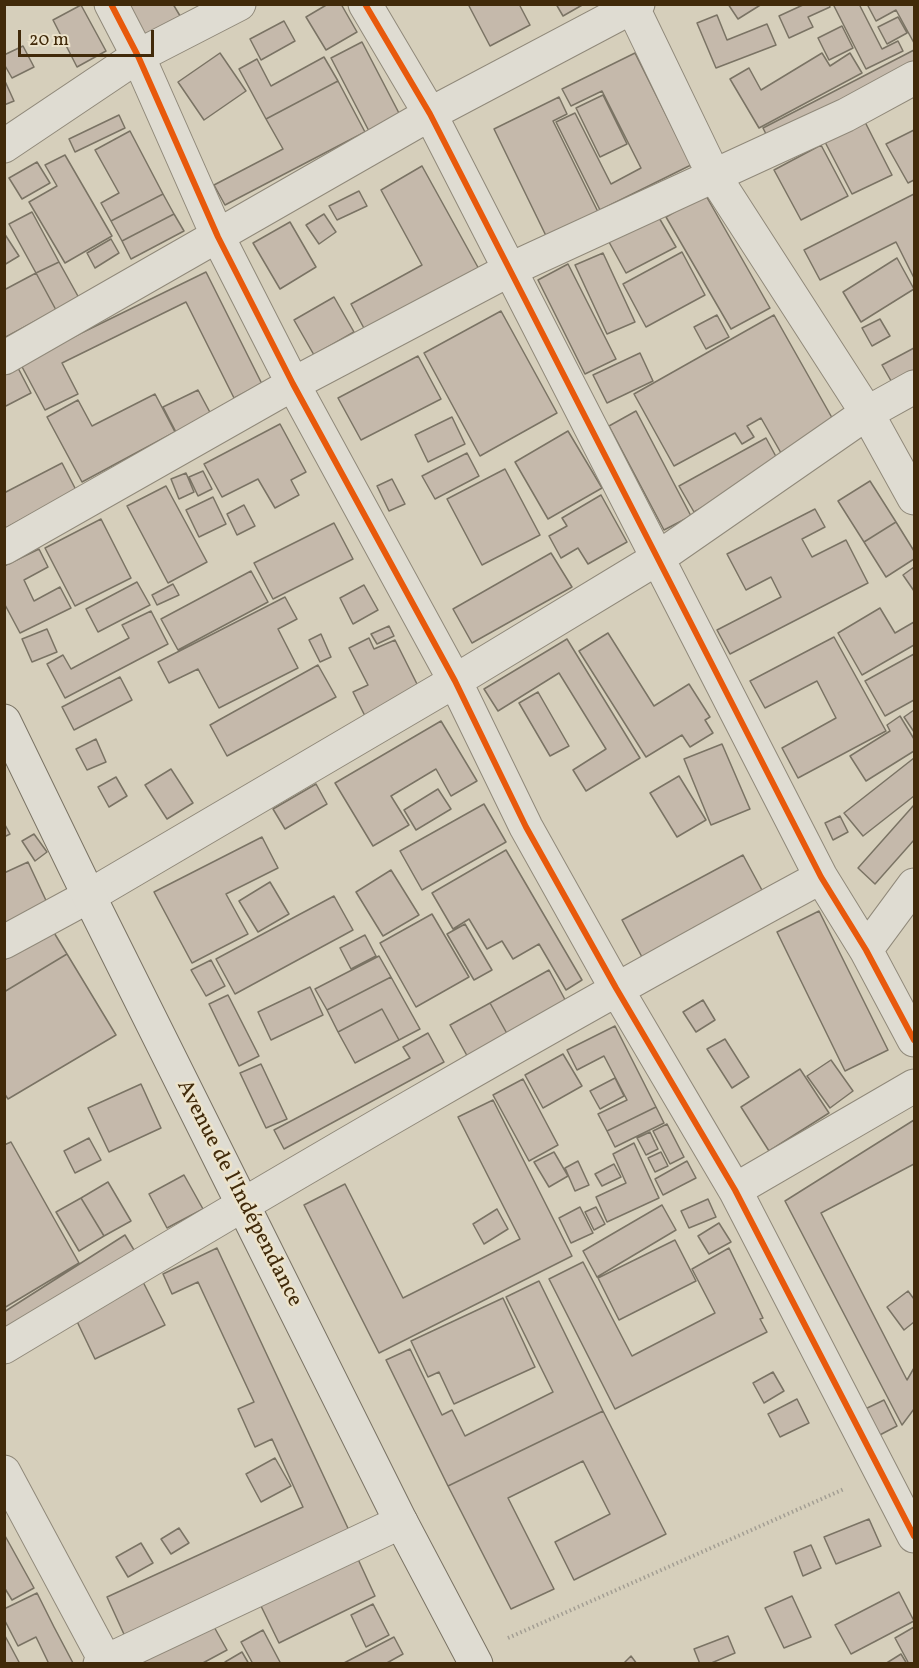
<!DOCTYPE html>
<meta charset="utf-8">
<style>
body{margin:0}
#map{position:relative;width:919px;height:1668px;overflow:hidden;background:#d6cfbb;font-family:Vollkorn,serif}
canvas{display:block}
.frame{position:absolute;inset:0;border:6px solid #412a0a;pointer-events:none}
.scale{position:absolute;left:18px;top:30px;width:136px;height:27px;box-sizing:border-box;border:3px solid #412a0a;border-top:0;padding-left:8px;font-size:18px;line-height:21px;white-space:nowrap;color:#412a0a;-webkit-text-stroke:4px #ece3cb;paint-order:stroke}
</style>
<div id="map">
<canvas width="919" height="1668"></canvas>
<div class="frame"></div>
<div class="scale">20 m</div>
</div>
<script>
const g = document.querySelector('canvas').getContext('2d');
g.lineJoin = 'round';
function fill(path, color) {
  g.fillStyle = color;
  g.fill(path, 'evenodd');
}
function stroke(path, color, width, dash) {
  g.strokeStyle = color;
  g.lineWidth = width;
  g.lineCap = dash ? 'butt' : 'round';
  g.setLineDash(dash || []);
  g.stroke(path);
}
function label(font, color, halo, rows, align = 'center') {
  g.font = font + ' Vollkorn,serif';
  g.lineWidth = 5;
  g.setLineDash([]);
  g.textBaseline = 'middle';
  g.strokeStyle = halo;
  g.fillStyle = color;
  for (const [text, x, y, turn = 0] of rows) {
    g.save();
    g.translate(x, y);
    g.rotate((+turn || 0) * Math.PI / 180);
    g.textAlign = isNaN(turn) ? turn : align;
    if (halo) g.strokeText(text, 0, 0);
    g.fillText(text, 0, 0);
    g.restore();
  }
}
const building = new Path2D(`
 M126,4H173L186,26L150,47Z
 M328,4H341L357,32L326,50L306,17Z
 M468,4H519L530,25L490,46Z
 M556,4H584L563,16Z
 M728,4H762L738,19Z
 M829,4L830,7L808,17L813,27L789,38L779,16L805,4Z
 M833,4H859L882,49L898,41L903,51L866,69Z
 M867,4H914V43L896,10L876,21Z
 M81,5L106,51L77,67L53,20Z
 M717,15L727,40L767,24L776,45L716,68L697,23Z
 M898,17L907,33L887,44L878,27Z
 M284,21L295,41L261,60L250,39Z
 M842,26L853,48L829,60L818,38Z
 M362,42L401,117L370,133L331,58Z
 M23,46L34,67L12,78L4,64V55Z
 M914,50V69L771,144L763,128Z
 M220,53L246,91L204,120L178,82Z
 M635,53L691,165L600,210L556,122L575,113L611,184L641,168L602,91L571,106L562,89Z
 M822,53L830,66L850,53L862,73L759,128L730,79L749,68L761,90Z
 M324,57L338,81L266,119L239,69L257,59L271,86Z
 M4,79L14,101L4,105Z
 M338,81L365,132L225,205L214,185L283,149L266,119Z
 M603,95L627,144L600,157L576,108Z
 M559,97L567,114L553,121L602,220L550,244L494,129Z
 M119,115L125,128L75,152L69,139Z
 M865,122L892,175L852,194L825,142Z
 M914,130V180L908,183L886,144Z
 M130,131L163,194L111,221L101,203L119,193L95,150Z
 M821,145L848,196L801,220L774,170Z
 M65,155L112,236L65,263L29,202L57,186L45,165Z
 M37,162L50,183L22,199L9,178Z
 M422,166L480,271L366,332L351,304L422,265L381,190Z
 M359,191L367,206L337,220L329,206Z
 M163,194L174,214L122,241L111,221Z
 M705,194L770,308L731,329L666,217Z
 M914,194V278L896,242L820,280L804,250Z
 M32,212L59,262L36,273L9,224Z
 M174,214L184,231L131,259L122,241Z
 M324,214L336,232L319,244L306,225Z
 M658,216L676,247L626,273L609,242Z
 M290,222L316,267L280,289L253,243Z
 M4,233L19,256L4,265Z
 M111,239L119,253L95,268L87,253Z
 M682,252L705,295L646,327L623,284Z
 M603,253L635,322L607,334L575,265Z
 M897,258L914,289L861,322L843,292Z
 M59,262L79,298L56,310L36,273Z
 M568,264L616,359L585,374L538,280Z
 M206,272L262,384L234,398L186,302L62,363L78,394L45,410L20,363Z
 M36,273L56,310L4,338V290Z
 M334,297L354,332L314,355L294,320Z
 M501,311L557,413L480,456L424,353Z
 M717,315L729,337L706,349L694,327Z
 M774,315L835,423L781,453L761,418L747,426L754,437L742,444L735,433L674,466L634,394Z
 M880,319L890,336L872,346L862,328Z
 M914,348V375L894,386L882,365Z
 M640,353L653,381L607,403L593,375Z
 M418,356L441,399L361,440L338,398Z
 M17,366L31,393L4,407V373Z
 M198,390L213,418L178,436L163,407Z
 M155,394L175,432L82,482L47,417L78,400L92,426Z
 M636,411L691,516L664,530L609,426Z
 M452,417L465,444L428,462L415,435Z
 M280,424L306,472L291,480L299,495L275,508L258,479L222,497L204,464Z
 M568,431L602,488L548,519L515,462Z
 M766,438L780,464L694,512L679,486Z
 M467,453L479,476L435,499L422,476Z
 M62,463L76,490L4,529V493Z
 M505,469L540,535L482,565L447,499Z
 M203,471L212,489L198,496L189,477Z
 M186,473L194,492L179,499L171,479Z
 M392,479L405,504L389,511L377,486Z
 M870,481L896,522L864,542L838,501Z
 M166,486L207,562L168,583L127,506Z
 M601,495L627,542L588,564L578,548L561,558L549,536L567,526L562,518Z
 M213,497L226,524L199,537L186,510Z
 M244,505L255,526L237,535L227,514Z
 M815,509L825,527L802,539L812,557L846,540L868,583L730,654L717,630L781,597L771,577L746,590L727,554Z
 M101,519L131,578L75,606L45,548Z
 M896,522L914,551V559L886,577L864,542Z
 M334,523L353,559L273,599L254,563Z
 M39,549L48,567L24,580L34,601L60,587L71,608L20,633L4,603V566Z
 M551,553L572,587L472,643L453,609Z
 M914,567V591L903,575Z
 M251,571L268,602L178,650L161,619Z
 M137,582L150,605L98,632L86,609Z
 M173,584L179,595L157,605L152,595Z
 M364,585L378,610L353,624L340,598Z
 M285,597L297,619L278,629L298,668L219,708L198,669L169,683L158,662Z
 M880,608L895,633L914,622V645L862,675L838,633Z
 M151,611L168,644L65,698L47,664L63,655L71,669L129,638L122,625Z
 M389,626L394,636L377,644L371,634Z
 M47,629L57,652L32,662L22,639Z
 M608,633L654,706L689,684L710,717L705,720L713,733L690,747L682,735L646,757L579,651Z
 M321,634L331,657L320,662L309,640Z
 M834,637L886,731L798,778L782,748L836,718L817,681L765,708L750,681Z
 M369,638L374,649L395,640L421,692L367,720L353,692L368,685L349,648Z
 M567,639L640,758L586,791L573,770L606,749L559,673L498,711L484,689Z
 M914,654V700L885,716L865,681Z
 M318,665L336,697L227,756L210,725Z
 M120,677L132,700L74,730L62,707Z
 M538,692L569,746L550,756L519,703Z
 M914,710V732L904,717Z
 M900,716L914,739V751L866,781L850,756L890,731L887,725Z
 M441,721L477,781L451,796L436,769L391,796L409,825L373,846L335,783Z
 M96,739L106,762L87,770L76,749Z
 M722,744L750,809L711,825L684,759Z
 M914,758V796L863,836L844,813Z
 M171,769L193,803L167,819L145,785Z
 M679,776L706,820L677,837L650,793Z
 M116,777L127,796L109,807L98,787Z
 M316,784L327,804L285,829L273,809Z
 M438,789L451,809L416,830L404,810Z
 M484,804L506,842L422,890L400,851Z
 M914,805V840L875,884L858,868Z
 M840,816L848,832L833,840L825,823Z
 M4,823L10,834L4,837Z
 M34,834L47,852L35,861L22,841Z
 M262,837L278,868L226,894L248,934L192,963L154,892Z
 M506,850L582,980L566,990L539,944L513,959L502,941L487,949L469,919L453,929L432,893Z
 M743,855L763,892L642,957L622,920Z
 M28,862L50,909L4,930V873Z
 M391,870L419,915L383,936L356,892Z
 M270,882L289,914L258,932L239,901Z
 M334,896L353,930L235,994L216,959Z
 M819,911L888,1050L845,1071L777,932Z
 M432,914L469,977L416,1007L380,943Z
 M465,924L492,970L474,980L447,934Z
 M53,931L67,954L4,992V960Z
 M365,935L376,956L351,969L340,948Z
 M67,954L116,1035L8,1099L4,1093V992Z
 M379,956L391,977L327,1010L315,989Z
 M211,960L225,986L206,996L191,970Z
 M549,970L569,1007L510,1039L490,1003Z
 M391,977L420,1029L399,1040L382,1009L338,1032L327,1010Z
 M310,987L323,1015L271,1040L258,1012Z
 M228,995L259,1056L239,1066L209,1004Z
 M703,1000L715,1020L696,1032L683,1012Z
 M490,1003L510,1039L470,1061L450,1025Z
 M382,1009L399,1040L355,1063L338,1032Z
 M615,1026L656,1107L607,1131L598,1114L627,1100L604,1056L577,1070L567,1050Z
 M428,1033L444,1062L284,1149L274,1130L410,1058L403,1047Z
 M725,1039L749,1077L732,1088L707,1049Z
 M563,1054L582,1086L543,1108L525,1075Z
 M831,1060L853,1091L830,1108L807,1076Z
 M261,1064L287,1119L266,1128L240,1073Z
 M800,1069L829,1113L769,1151L741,1107Z
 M615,1078L624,1096L600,1109L590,1091Z
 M523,1079L558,1145L529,1161L493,1095Z
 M141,1084L161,1128L109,1152L88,1108Z
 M493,1100L572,1256L379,1353L304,1205L345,1184L403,1298L520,1239L458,1117Z
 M656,1107L664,1123L615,1147L607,1131Z
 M914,1120V1164L821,1213L907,1380L914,1368V1409L902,1425L785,1201Z
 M667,1124L684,1157L670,1164L653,1131Z
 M650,1132L658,1149L646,1155L637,1138Z
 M89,1138L101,1160L75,1173L64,1151Z
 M11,1142L79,1263L4,1308V1145Z
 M634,1143L659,1198L607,1222L596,1197L626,1183L613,1154Z
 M554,1152L568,1176L549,1187L534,1162Z
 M661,1152L668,1166L655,1172L648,1158Z
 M578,1161L589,1185L575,1191L565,1168Z
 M687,1161L696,1178L663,1195L655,1179Z
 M614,1164L621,1177L602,1186L595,1174Z
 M184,1175L203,1209L167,1228L149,1194Z
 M108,1182L131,1221L104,1236L81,1198Z
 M81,1198L104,1236L79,1251L56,1212Z
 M708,1199L716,1217L689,1228L681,1211Z
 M662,1205L676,1230L597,1277L583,1251Z
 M580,1207L593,1233L571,1243L559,1218Z
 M596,1207L605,1224L594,1230L585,1212Z
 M497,1209L508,1229L484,1244L473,1224Z
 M719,1223L731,1242L709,1254L698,1236Z
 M125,1235L137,1255L4,1339V1312Z
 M675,1240L696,1281L619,1320L598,1278Z
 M217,1248L353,1539L128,1643L107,1597L303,1507L272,1439L255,1447L238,1409L254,1402L198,1282L172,1294L163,1274Z
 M729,1248L763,1318L760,1319L767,1332L615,1409L549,1279L583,1262L632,1356L715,1313L692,1269Z
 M141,1278L165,1325L95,1359L72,1311Z
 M539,1281L603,1411L448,1486L386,1360L410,1349L442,1415L452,1410L465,1436L553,1392L506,1297Z
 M908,1291L914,1299V1322L904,1330L887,1307Z
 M503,1298L535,1367L454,1404L439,1372L428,1377L411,1341Z
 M773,1372L784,1391L764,1403L753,1383Z
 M797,1399L809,1423L780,1437L768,1414Z
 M884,1400L897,1426L874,1438L861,1411Z
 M603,1411L666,1534L574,1580L555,1542L610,1514L583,1461L508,1498L554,1589L511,1609L448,1486Z
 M275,1458L291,1486L261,1502L246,1474Z
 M869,1519L881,1546L836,1564L824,1537Z
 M179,1528L189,1543L171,1554L161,1539Z
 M4,1534L34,1588L12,1600L4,1587Z
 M141,1543L153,1563L128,1577L116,1557Z
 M811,1545L821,1568L803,1576L794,1552Z
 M357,1557L375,1596L279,1643L260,1604Z
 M899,1592L914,1621L851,1654L835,1625Z
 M37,1593L54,1627L73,1663L49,1664L36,1637L18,1646L4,1619V1609Z
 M792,1596L811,1637L784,1648L765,1608Z
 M373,1604L389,1635L366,1647L351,1615Z
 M213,1625L227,1650L201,1664H138Z
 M914,1627V1664H909L895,1638Z
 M263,1630L281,1664H253L241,1642Z
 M4,1634L20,1664H4Z
 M728,1636L735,1653L709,1664H700L694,1649Z
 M394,1637L403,1654L385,1664H342Z
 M242,1652L249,1664H227L225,1662Z
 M901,1654L907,1664H885Z
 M631,1656L637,1664H623Z`);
const path = new Path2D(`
 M508,1638L844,1489`);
const minor = new Path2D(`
 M111,4L138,56L218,237L293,384L455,681L526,827L616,988L735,1190L914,1536
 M365,4L430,114L821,877L866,950L914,1040
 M631,4L713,174L867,413L914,498
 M4,146L138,56L239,4
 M4,358L430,114L638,4
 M4,548L293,384L509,270L846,115L914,78
 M4,942L89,896L455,681L658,558L867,413L914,387
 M866,950L914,885
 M735,1190L914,1086
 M4,1347C274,1185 545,1026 821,877
 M4,1472L107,1664
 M100,1664L401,1522`);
const secondary = new Path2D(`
 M4,721L89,896L401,1522L476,1664`);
const cycleway = new Path2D(`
 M111,4L138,56L218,237L293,384L455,681L526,827L616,988L735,1190L914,1536
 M365,4L430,114L821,877L866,950L914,1040`);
const streetNames = [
 ["Avenue de l'Indépendance",238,1194,63]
];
fill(building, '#c5b9ab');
stroke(building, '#7a7364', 1.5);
stroke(minor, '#90897a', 35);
stroke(secondary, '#7a7364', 35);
stroke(path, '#a39e93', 4, [1.5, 3]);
stroke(minor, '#dfdcd2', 33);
stroke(secondary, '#dfdcd2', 33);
stroke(cycleway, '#e8590c', 6);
label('22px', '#412a0a', '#ece3cb', streetNames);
</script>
